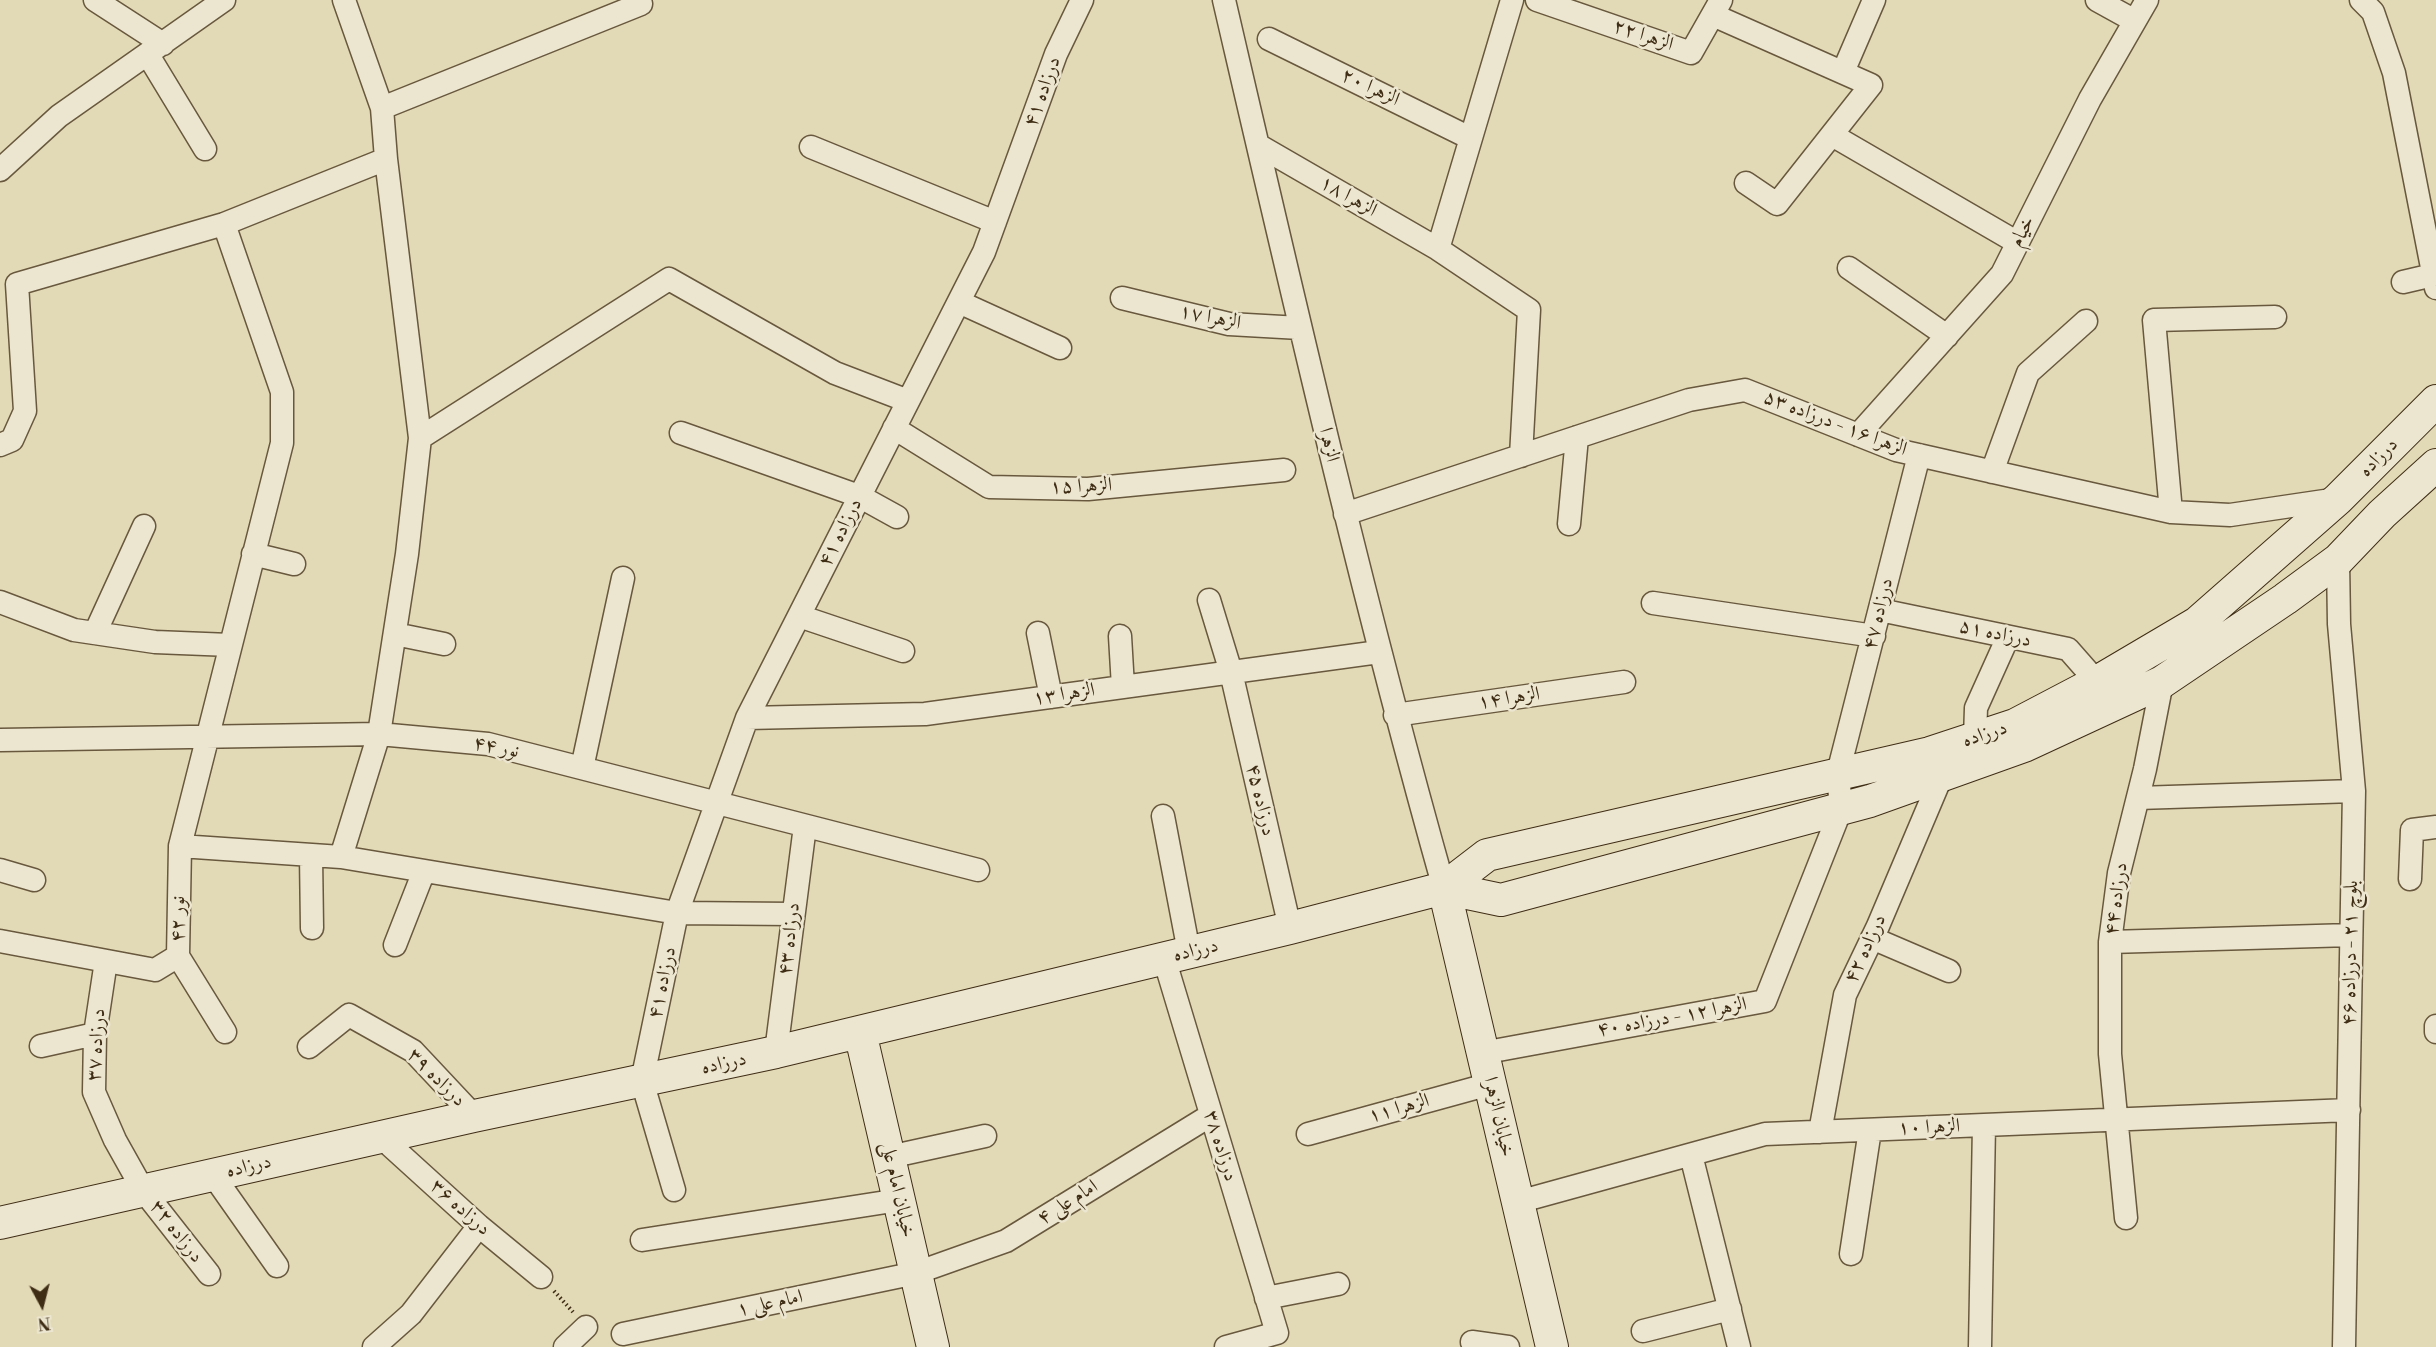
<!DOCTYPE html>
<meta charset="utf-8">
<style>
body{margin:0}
#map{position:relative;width:2436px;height:1347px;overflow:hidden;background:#e2d9b6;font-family:"Libre Bodoni",serif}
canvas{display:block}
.north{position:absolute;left:12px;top:1275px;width:60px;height:60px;-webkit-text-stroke:4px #ece6d0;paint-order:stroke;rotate:173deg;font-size:16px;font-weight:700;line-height:24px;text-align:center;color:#3f2d15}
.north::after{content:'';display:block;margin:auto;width:21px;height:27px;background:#3f2d15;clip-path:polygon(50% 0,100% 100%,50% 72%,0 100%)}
</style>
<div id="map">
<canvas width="2436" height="1347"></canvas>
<div class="north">N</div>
</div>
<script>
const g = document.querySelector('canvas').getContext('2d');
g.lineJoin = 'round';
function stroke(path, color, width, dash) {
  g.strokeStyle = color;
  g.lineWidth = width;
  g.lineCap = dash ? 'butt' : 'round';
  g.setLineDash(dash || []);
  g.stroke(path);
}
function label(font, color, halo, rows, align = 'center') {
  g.font = font + ' "Libre Bodoni",Amiri,serif';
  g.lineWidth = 5;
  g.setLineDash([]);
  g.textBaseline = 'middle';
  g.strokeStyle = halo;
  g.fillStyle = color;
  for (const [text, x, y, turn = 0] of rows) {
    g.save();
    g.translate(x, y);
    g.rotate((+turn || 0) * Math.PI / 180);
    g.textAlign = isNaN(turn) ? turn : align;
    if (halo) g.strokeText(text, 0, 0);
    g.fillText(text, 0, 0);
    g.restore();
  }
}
const path = new Path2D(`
 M554,1291L573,1312`);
const street = new Path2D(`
 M95,0L163,44
 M344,0L382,108
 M1224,0C1293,297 1361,594 1444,888
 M1512,0L1438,249L1529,310L1521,456
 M1537,0L1691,53L1721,0
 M2097,0L2135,21
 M2361,0L2373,12L2394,73L2436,288
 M1713,15L1871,85L1777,204L1746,183
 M1269,39L1470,138
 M148,55L205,149
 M1843,72L1874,0
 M1832,135L2018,243
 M1258,145L1438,249
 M811,147L995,222
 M0,170L59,116L224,0
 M1849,268L1947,336
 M2403,282L2433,275
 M1122,298L1229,324L1300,328
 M959,302L1060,348
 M894,428L989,487L1088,489L1284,470
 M681,433L859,496L897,517
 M1858,435L2002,274L2090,99L2147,0
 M420,438L669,279L835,373L908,401
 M0,445L12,440L25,411L17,284L224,224L386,159
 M1992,472L2028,373L2086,321
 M2171,512L2154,320L2275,317
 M1345,514L1689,400L1745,390L1896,450L2171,512L2230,515L2338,499
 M1569,524L1577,437
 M253,554L294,564
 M2338,560L2339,624L2354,791L2344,1347
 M1209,600L1231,672L1290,928
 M0,602L74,630L155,642L230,645
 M1653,603L1874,636
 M1880,610L2068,649L2097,682
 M799,616L903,651
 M95,633L144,526
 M1038,633L1051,697
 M395,634L444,644
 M1120,636L1123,687
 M1395,715L1624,682
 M747,718L925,714L1379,652
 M1975,738L1976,708L2008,637
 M0,740L379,734L488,744L978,870
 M582,768L623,578
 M2138,798L2354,791
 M1163,816L1189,952
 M180,846L341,857L677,913L793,914
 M311,855L312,928
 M341,857L379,734L407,554L420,438L386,159L382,108L641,4L640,0
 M0,870L34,880
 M2410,879L2412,830L2436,827
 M1872,938L1949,971
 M0,941L155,970L178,956L180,846L282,443V392L224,224
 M2110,942L2351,935
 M395,945L424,871
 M178,956L225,1032
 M1164,958L1277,1333L1226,1347
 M106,961L95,1034L94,1092L115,1140L143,1190L209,1274
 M2436,1026V1032
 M41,1046L95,1034
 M309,1047L349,1015L413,1051L474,1116
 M776,1052L805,826
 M1482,1053L1765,1001L1841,809L1838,773L1919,455
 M1820,1132L1845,995L1878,926L1942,775
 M1308,1134L1490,1084
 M381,1137L479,1226L541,1277
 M1691,1155L1739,1347
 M889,1157L985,1136
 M213,1175L277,1266
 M674,1190L642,1081L677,913L747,718L984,252L1056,54L1082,0
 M1518,1202L1765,1134L2349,1110
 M2126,1218L2110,1054V942L2119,873L2145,769L2162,682
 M642,1240L899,1200
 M1851,1254L1870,1130
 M1266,1298L1338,1284
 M1643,1331L1730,1309
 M623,1334L916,1273L1006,1241L1211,1115
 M1472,1342L1508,1347
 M374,1347L411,1314L479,1226
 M565,1347L586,1327
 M1980,1347L1984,1125`);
const secondary = new Path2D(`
 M1444,888L1501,900L1870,801L2024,746L2162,682L2285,599L2338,560L2382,514L2436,465
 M1444,888L1552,1347
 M860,1032L933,1347
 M0,1223L474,1116L776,1052L1290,928L1444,888L1487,855L1930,753L2015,725L2097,682L2197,623L2338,499L2436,401`);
const streetNames = [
 ["الزهرا ۲۲",1643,36,19],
 ["الزهرا ۲۰",1370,88,26],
 ["درزاده ۴۱",1043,92,-70],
 ["الزهرا ۱۸",1348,197,30],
 ["خیام",2023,232,-63],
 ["الزهرا ۱۷",1210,318,12],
 ["الزهرا ۱۶ - درزاده ۵۳",1835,424,21],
 ["الزهرا",1328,445,77],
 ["درزاده",2379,458,-45],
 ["الزهرا ۱۵",1081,487,-2],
 ["درزاده ۴۱",841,533,-63],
 ["درزاده ۴۷",1879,614,-76],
 ["درزاده ۵۱",1995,634,12],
 ["الزهرا ۱۳",1064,695,-8],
 ["الزهرا ۱۴",1509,699,-8],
 ["درزاده",1985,735,-18],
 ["نور ۴۴",496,748,11],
 ["درزاده ۴۵",1260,800,77],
 ["درزاده ۴۴",2117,899,-82],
 ["نور ۴۲",179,919,-89],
 ["درزاده ۴۳",790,939,-83],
 ["درزاده ۴۲",1866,949,-65],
 ["درزاده",1196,951,-13],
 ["بلوچ ۲۱ - درزاده ۴۶",2351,953,-89],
 ["درزاده ۴۱",663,983,-78],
 ["الزهرا ۱۲ - درزاده ۴۰",1672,1018,-10],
 ["درزاده ۳۷",97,1045,-86],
 ["درزاده",724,1064,-12],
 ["درزاده ۳۹",436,1078,45],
 ["الزهرا ۱۱",1399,1109,-15],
 ["خیابان الزهرا",1498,1117,77],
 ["الزهرا ۱۰",1929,1128,-2],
 ["درزاده ۳۸",1220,1146,73],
 ["درزاده",249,1167,-13],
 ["خیابان امام علی",897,1190,77],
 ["امام علی ۴",1068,1203,-32],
 ["درزاده ۳۶",460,1208,42],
 ["درزاده ۳۲",176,1232,52],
 ["امام علی ۱",770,1304,-12]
];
stroke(street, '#68583d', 25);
stroke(secondary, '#3f2d15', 34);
stroke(path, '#3f2d15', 4, [1.5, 3]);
stroke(street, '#ece6d0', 22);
stroke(secondary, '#ece6d0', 32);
label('20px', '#3f2d15', '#ece6d0', streetNames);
</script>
